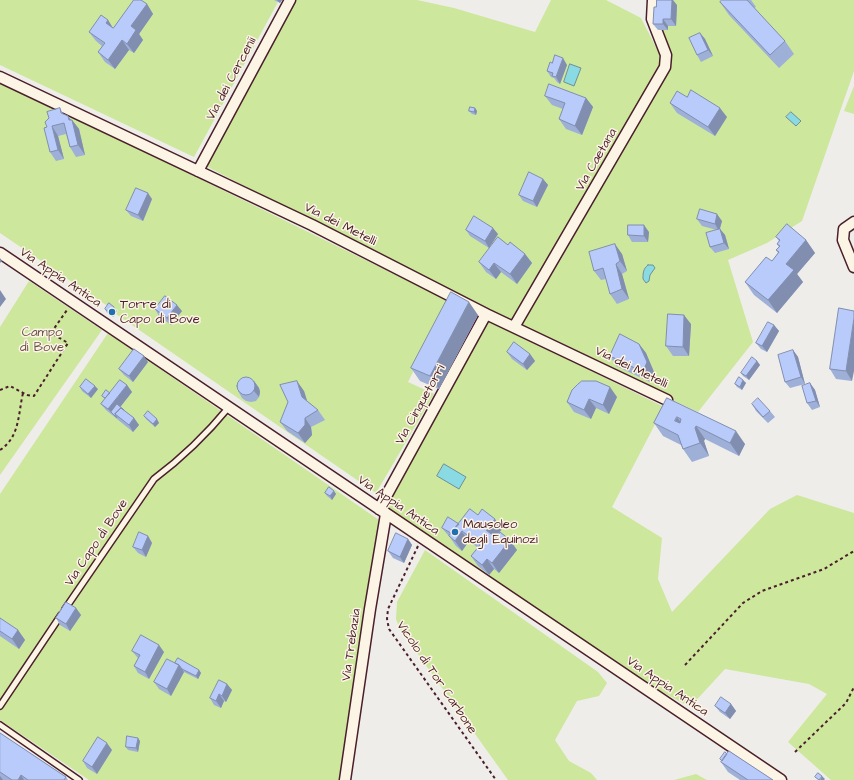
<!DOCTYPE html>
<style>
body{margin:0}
canvas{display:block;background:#eeede9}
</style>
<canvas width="854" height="780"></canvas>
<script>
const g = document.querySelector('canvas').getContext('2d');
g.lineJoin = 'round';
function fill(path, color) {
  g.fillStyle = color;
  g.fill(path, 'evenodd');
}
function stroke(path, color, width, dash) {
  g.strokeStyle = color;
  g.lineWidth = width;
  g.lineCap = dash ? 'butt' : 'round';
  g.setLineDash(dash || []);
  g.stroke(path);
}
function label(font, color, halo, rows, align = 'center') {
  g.font = font + ' "Architects Daughter",sans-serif';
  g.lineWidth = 3;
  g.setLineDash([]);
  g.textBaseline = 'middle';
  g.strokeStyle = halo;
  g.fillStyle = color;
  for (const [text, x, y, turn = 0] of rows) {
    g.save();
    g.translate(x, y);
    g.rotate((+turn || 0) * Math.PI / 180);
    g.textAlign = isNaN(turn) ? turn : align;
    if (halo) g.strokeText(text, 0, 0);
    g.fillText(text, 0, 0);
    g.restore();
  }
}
const green = new Path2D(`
 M0,0H279L194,157L0,65Z
 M295,0H417L454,8L535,32L551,0H606L641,18L664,63L653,0H854V71L802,221L767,243L728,260L753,342L698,412L514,327L206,166Z
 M0,81L449,301L408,382L434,394L376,493L116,314L118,310L111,306L109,307L0,233Z
 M854,86V114L844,111Z
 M29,281L102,330L0,475V327Z
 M488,320L664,407L612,507L662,538L658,579L672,612L770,509L797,495L854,513V780H831L788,742L827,694L809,684L725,669L690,707L651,686L480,572L385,506Z
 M108,333L379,520L341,780H89L0,720V494Z
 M425,550L598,672L607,683L599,696L577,701L555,740L569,761L591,773L597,780H508L400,629L396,619L397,602Z
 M696,774L707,780H674Z`);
const water = new Path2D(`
 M570,64L581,68L574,86L564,82Z
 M791,112L801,121L796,126L786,117Z
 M648,265H653L655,268L650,275L649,281L646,283L643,279C643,273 643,269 648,265Z
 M444,464L466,477L459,489L437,476Z`);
const path = new Path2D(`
 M0,390L10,386L27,395L34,396L68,343L51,333L67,310
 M0,450C20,437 18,414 23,393
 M418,546L388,609L387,619L389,629L496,780
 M685,665L743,603L762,591L824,569L854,551
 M795,752L846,703L854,687`);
const service = new Path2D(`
 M65,609L154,479C182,458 206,435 229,407
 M0,706L61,615
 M0,725L79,780`);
const minor = new Path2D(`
 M0,77L312,225L486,314L667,400
 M198,171L290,0
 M854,222L844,229L843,240L854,267
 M0,253L781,780
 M514,327L665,67L666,55L652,19L653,0
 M379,509L486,314
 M345,780L370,609L386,514`);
const wall = new Path2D(`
 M274,0H282L280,3Z
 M722,0H751L756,7L754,8L785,41L794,54L779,68L729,15L720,2Z
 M147,4L153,14L139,34L143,40L134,53L129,50L115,69L105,62L98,52L102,46L96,41L89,32L108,20L113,28Z
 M677,5L676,26H668V30H658L653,24Z
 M700,33L705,39L713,56L701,62L697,55Z
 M552,63L567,65L560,84L557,82L554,78L551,77L547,71Z
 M545,96L586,98L593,107L582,135L566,129L559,119L563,109L552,105Z
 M687,97L727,117L715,136L677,113L670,103Z
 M60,108L64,115L68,116L71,120H72L79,129L85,155L76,157L70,147L66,134L58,136L64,159L56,161L50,152L47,127Z
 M475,108L477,111L476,115L472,114L469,111Z
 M543,179L548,185L537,207L523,201L519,195Z
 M152,199L143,221L131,216L126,210Z
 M697,219L722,221L720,229L725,235L729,249L715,253L710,247L717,230L702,226Z
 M466,230L498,234L489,248L470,236Z
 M649,232L648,242H632L628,235Z
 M776,237L806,240L815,253L797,274L803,282L777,313L754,295L745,282L772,261L778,253L776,250L779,247L777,244L779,241Z
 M508,245L525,254L532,263L517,284L501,272L496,279L486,272L479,262Z
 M622,254L627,271L622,274L629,299L617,304L610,294L606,279L601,280L594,271Z
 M839,308L852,381L836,379L830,369Z
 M105,309L117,311L113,317L107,313Z
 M155,309L182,311L171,325L159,316Z
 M478,315L439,389L420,381L411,368Z
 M691,324L689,356H673L666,346Z
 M774,325L779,331L767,352L761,349L756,343Z
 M639,344L646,353L654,372L650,382L616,366L610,356Z
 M793,350L798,357L805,384L790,388L785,382Z
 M507,352L530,354L535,361L527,370L512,359Z
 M757,361L760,365L749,380L743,376L741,373Z
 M148,362L133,382L124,375L119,369Z
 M743,380L746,383L742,390L737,387L735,384Z
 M254,381L259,388L260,392L259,397L256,401L251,402L246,401L242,398L238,391Z
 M810,383L815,390L820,407L812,410L807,403Z
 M127,385L132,392L120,407L134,418L139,425L133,432L106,410L101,404L105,399L102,396Z
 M80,387L98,389L91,398L82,391Z
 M572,390L617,397L609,414L596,408L591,419L574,412L567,402Z
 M304,391L307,401L318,410L325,420L311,427L312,435L305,443L287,431L280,422Z
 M667,398L745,444L739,456L705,439L704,441L709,456L692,462L683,449L681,445L663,436L654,423Z
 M752,404L770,411L775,417L768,423L756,411Z
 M144,416L159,423L155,427L146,419Z
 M334,491L336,494L332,500L327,496L325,493Z
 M478,515L502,529L495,537L517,550L499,573L494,569L489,575L478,566L471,556L478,548L469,541L462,551L456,546L449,536L447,534L442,528L459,524Z
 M148,536L152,543L146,557L138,553L133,547Z
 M408,539L412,545L404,563L393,558L388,551Z
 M76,608L81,615L70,631L60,625L56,618Z
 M0,618L18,630L25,640L19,649L0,636Z
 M132,651L164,652L149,679L138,673L134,666L138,658L137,657Z
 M175,663L199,670L201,673L198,679L184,672L171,696L159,689L154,682Z
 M227,684L232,690L226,702L224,701L221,708L214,705L210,698Z
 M731,704L736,711L730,719L720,712L715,706Z
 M0,733L66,777L68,780H0Z
 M140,741L138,752L128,750L126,747Z
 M112,750L97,774L87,768L83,761Z
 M720,759L773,780H740L728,772L721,762H722Z`);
const shadedWall = new Path2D(`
 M277,0H282L280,3Z
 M672,0H673L677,5L676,26L671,19Z
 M147,4L153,14L139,34L143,40L134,53L127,44L131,26Z
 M663,19L668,26V30L663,24Z
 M108,20L114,30L106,23Z
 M700,33L705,39L713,56L708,50Z
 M122,40L129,50L115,69L108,60Z
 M563,58L567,65L560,84L556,77Z
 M586,98L593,107L582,135L575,126Z
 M475,108L477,111L476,115L474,112Z
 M720,108L727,117L715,136L708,127Z
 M68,116L73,123L72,120L79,129L85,155L78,145Z
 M52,126L58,136L64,159L58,150Z
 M543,179L548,185L537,207L533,201Z
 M148,193L152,199L143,221L138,215Z
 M717,214L722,221L719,231L715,224Z
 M644,225L649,232L648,242L644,236Z
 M493,228L498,234L489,248L485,241Z
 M720,229L725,235L729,249L724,243Z
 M806,240L815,253L797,274L803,282L777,313L768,300L786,264Z
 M615,244L622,254L627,271L620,261Z
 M525,254L532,263L517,284L510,274Z
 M0,258L2,261L0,263Z
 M494,263L501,272L496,279L489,270Z
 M616,264L622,274L629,299L622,289Z
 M0,290L6,299L0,307Z
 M469,302L478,315L439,389L430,376Z
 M177,305L182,311L171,325L167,318Z
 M114,307L117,311L113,317L110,313Z
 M684,315L691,324L689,356L683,347Z
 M854,318V371L852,381L846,371Z
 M774,325L779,331L767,352L762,346Z
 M639,344L646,353L654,372L650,382L643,372Z
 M793,350L798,357L805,384L801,377Z
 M530,354L535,361L527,370L523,364Z
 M144,356L148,362L133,382L129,376Z
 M757,361L760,365L749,380L746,376Z
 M743,380L746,383L742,390L740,387Z
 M254,381L259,388L260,392L259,397L254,391Z
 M297,381L304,391L309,407L302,397Z
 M810,383L815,390L820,407L816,401Z
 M127,385L132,392L114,415L108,409Z
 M95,386L98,389L91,398L88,394Z
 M610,387L617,397L609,414L603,405Z
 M589,399L596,408L591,419L584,410Z
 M677,417L686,430L675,421Z
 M134,418L139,425L133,432L129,425Z
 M305,418L311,427L312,435L305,443L298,433Z
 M157,419L159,423L155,427L153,424Z
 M696,426L705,439L704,441L709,456L700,443L695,428Z
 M736,431L745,444L739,456L730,443Z
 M334,491L336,494L332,500L330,496Z
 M495,519L502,529L493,540L486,530Z
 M462,532L469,541L462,551L455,541L452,534Z
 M148,536L152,543L146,557L142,550Z
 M408,539L412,545L404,563L400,557Z
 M510,540L517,550L499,573L492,563Z
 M487,559L494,569L489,575L482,565Z
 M76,608L81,615L70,631L66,624Z
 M18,630L25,640L19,649L12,639Z
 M159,645L164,652L149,679L145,672Z
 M179,665L184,672L171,696L167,689Z
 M199,670L201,673L198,679L196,676Z
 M227,684L232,690L226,702L222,696Z
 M219,694L224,701L221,708L216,701Z
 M731,704L736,711L730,719L725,713Z
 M138,738L140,741L138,752L136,748Z
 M107,743L112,750L97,774L92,767Z
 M21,775L24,780H18Z
 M0,776L3,780H0Z
 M822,776L825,779L824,780H820Z`);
const building = new Path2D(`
 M134,0H141L147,4L131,26L136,30L127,44L122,40L108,60L98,52L105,43L89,32L101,15L108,20L106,23L113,28Z
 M657,0H672L671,19H663V24H653L654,7H656Z
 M722,0H747L785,41L770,55L720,2Z
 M700,33L708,50L697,55L689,38Z
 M555,55L563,58L556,77L552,76L553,73L547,71L550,62L552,63Z
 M549,84L586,98L575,126L559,119L565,103L545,96Z
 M691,90L720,108L708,127L670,103L677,91L687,97Z
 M470,107L475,108L474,112L469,111Z
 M60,108L61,113L68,116L69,120H72L78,145L70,147L64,123L52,126L58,150L50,152L44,128L47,127L45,122L49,118L47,112Z
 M529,172L543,179L533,201L519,195Z
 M136,188L148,193L138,215L126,210Z
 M700,209L717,214L715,224L697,219Z
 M474,216L493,228L485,241L466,230Z
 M787,224L806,240L786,264L794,270L768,300L745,282L766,257L772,261L779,252L776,250L780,246L777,244L780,240L776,237Z
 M628,225H644V236L628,235Z
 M720,229L724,243L710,247L706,233Z
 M498,237L508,245L510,242L525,254L510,274L494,263L489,270L479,262Z
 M615,244L620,261L616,264L622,289L610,294L603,268L594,271L589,252Z
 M451,292L469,302L430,376L411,368Z
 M165,296L177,305L167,318L155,309Z
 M109,303L114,307L110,313L105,309Z
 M839,308L854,311V318L846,371L830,369Z
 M668,314L684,315L683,347L666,346Z
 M768,322L774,325L762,346L756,343Z
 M620,334L639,344L647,362L643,372L610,356Z
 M514,342L530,354L523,364L507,352Z
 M134,349L144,356L129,376L119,369Z
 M793,350L801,377L785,382L778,355Z
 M752,357L757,361L746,376L741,373Z
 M237 386a9 9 0 1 1 18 0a9 9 0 1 1-18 0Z
 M739,377L743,380L740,387L735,384Z
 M86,379L95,386L88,394L80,387Z
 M120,380L127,385L108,409L101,404Z
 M297,381L302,397L318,410L305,418V425L298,433L280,422L288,402L280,385Z
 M582,381H596L610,387L603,405L589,399L584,410L567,402L572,390L577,385Z
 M810,383L816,401L807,403L802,386Z
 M106,390L110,393L105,398L102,396Z
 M667,398L736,431L730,443L696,426L695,428L700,443L683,449L678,435L654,423ZM677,417L681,419L680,423L675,421Z
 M758,398L770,411L763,417L752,404Z
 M117,404L124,410L121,408L115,414L117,418L111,412Z
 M121,408L134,418L129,425L115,414Z
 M148,411L157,419L153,424L144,416Z
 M329,487L334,491L330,496L325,493Z
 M470,509L478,515L482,509L495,519L486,530L496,538L500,532L510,540L492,563L487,559L482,565L471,556L480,545L462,531L455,541L449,536Z
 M448,517L459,524L451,533L442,528Z
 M139,532L148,536L142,550L133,547Z
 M396,533L408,539L400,557L388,551Z
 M66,602L76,608L66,624L56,618Z
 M0,618L18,630L12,639L0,631Z
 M141,635L159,645L145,672L134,666L140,655L132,651Z
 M178,658L199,670L196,676L182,669L179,665L175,663Z
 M167,659L179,665L167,689L154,682Z
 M219,680L227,684L222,696L219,694L216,701L210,698Z
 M721,697L731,704L725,713L715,706Z
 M0,733L66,777L64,780H28L21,775L18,780H12L0,772Z
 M127,736L138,738L136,748L126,747Z
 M98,737L107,743L92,767L83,761Z
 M729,751L773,780H748L721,762Z
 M725,752L727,754L722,761L720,759Z
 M818,773L822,776L819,780L815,777Z`);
const markers = [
 [112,312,4,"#1f6fb2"],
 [455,532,4,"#1f6fb2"]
];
const streetNames = [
 ["Via dei Cercenii",232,79,-62],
 ["Via Caetana",597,160,-60],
 ["Via dei Metelli",340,225,27],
 ["Via Appia Antica",60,278,34],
 ["Via dei Metelli",631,368,26],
 ["Via Cinquetorri",421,405,-61],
 ["Via Appia Antica",398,506,34],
 ["Via Capo di Bove",97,543,-56],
 ["Via Trebazia",352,645,-82],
 ["Vicolo di Tor Carbone",436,678,56],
 ["Via Appia Antica",667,687,34]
];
const poiNames = [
 ["Torre di",120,305],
 ["Capo di Bove",120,320],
 ["Mausoleo",463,525],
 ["degli Equinozi",463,540]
];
const parkNames = [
 ["Campo",42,333],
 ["di Bove",42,348]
];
fill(green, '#cde79d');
fill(water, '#89dae2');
stroke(water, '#708f99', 1);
stroke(service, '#4a1f2b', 8);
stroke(minor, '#4a1f2b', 13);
stroke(path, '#4a1f2b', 2, [3, 3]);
stroke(service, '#fcf5e5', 5);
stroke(minor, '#fcf5e5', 10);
fill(wall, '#9eafd8');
fill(shadedWall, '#818eb0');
fill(building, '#b8cbfb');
stroke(building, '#818eb0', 1);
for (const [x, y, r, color] of markers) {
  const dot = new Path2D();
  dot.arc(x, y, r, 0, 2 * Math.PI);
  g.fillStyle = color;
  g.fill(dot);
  stroke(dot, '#fcf5e5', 1.5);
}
label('13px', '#4a1f2b', '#fcf5e5', streetNames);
label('13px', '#4a1f2b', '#fcf5e5', poiNames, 'left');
label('13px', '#6b5148', '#fcf5e5', parkNames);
</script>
